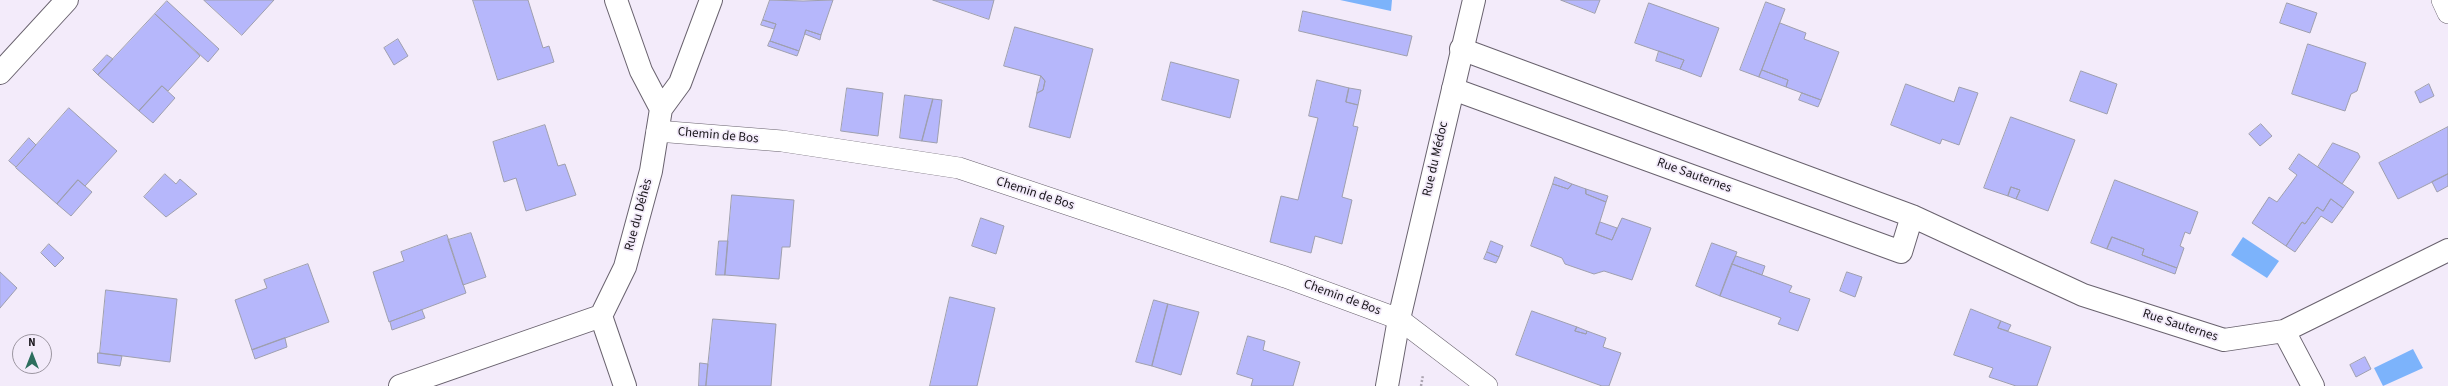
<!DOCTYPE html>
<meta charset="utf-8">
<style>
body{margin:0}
#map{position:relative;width:2448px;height:386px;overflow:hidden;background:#f3ebfa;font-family:"Source Sans 3",sans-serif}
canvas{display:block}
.north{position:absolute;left:12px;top:334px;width:40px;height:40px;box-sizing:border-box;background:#f3ebfa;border:1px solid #9b95a0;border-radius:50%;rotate:0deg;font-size:11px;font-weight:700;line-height:16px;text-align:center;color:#18151a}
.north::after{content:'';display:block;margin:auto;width:14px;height:18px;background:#2d6e5e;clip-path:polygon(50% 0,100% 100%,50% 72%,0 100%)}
</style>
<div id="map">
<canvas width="2448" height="386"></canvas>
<div class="north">N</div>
</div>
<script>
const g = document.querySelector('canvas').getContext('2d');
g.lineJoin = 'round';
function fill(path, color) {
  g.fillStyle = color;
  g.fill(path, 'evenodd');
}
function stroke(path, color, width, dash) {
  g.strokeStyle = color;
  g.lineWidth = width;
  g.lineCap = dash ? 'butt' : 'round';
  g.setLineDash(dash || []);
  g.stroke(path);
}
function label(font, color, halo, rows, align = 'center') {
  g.font = font + ' "Source Sans 3",sans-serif';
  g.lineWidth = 3.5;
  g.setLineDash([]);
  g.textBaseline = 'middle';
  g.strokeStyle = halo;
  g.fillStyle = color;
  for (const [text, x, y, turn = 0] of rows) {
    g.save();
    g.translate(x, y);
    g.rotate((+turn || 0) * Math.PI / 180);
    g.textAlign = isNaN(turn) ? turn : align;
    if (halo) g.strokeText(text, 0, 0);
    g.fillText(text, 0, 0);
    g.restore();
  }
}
const water = new Path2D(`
 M1340,0H1392L1391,11Z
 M2243,237L2279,261L2267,278L2231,255Z
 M2413,349L2423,368L2383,386L2374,368Z`);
const building = new Path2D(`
 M204,0H274L242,35Z
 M473,0H528L543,48L549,46L554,62L498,80Z
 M770,0L803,1L833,0L821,35L806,30L799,51L770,41L776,24L763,20Z
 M933,0H994L989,19Z
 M1561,0H1600L1595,13Z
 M167,1L219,49L208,62L155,14Z
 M1766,2L1785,9L1759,77L1740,70Z
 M1649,3L1719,28L1701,77L1680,69L1684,60L1635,43Z
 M2287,3L2317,13L2310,33L2280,23Z
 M1303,11L1412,36L1407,56L1299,31Z
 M155,14L200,56L168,91L162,86L139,111L98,75Z
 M763,20L776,24L774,29L761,25Z
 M1780,23L1806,33L1804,39L1839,52L1821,100L1786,87L1788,80L1762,70Z
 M1015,27L1093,49L1070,138L1029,127L1037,93L1043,90L1045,81L1041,76L1004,66Z
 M806,30L821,35L820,40L805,34Z
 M398,39L408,56L394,65L384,48Z
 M770,41L799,51L797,56L768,46Z
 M2308,44L2366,63L2357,91L2351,94L2345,111L2292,94Z
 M1659,51L1684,60L1680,69L1656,61Z
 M107,55L113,59L98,75L93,70Z
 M1171,62L1239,80L1230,118L1162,100Z
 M1762,70L1788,80L1786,87L1759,77Z
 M2081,71L2117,84L2107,114L2070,101Z
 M1041,76L1045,81L1043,90L1037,93Z
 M1317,80L1349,88L1346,102L1358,105L1353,126L1358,127L1342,197L1352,200L1342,244L1315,236L1311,253L1270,242L1281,196L1298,200L1318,118L1309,116Z
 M1906,84L1954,102L1959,87L1978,93L1959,145L1942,139L1940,144L1891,125Z
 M2429,84L2434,96L2420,103L2415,92Z
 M162,86L175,98L153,123L139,111Z
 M847,88L883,93L878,136L841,131Z
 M1349,88L1361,90L1358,105L1346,102Z
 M1802,93L1821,100L1818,107L1799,100Z
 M905,95L933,99L922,141L900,138Z
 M933,99L942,100L937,143L922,141Z
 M69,108L117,151L85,186L78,180L57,204L16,168Z
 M2011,117L2075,140L2048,211L2016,199L2020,190L2011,187L2008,196L1984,188Z
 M2261,124L2272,136L2260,146L2249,134Z
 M545,125L558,166L565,164L576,195L526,211L516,178L504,182L493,142Z
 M2448,127V174L2398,199L2379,163Z
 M29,138L36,145L16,167L9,161Z
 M2333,143L2358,153L2360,157L2342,184L2318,167Z
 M2299,154L2354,192L2343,208L2331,199L2323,211L2317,207L2305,224L2302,222L2286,246L2252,223L2269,197L2277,202L2297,175L2289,169Z
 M165,174L176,184L180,179L197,194L166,217L144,197Z
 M2448,174V186L2437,192L2432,182Z
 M1555,177L1572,184L1568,189L1553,184Z
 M78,180L92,192L71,216L57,204Z
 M2115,180L2198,212L2190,234L2185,232L2180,246L2184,248L2177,268L2142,255L2144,249L2112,237L2107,249L2091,243Z
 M1553,184L1568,189L1572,184L1586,189V194L1606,202L1596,234L1612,240L1622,218L1651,228L1632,280L1604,271L1594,274L1565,264L1562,258L1531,246Z
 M2011,187L2020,190L2016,199L2008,196Z
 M1586,189L1608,196L1606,202L1586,194Z
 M732,195L794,200L790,247H782L779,279L725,275Z
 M2331,199L2343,208L2332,223L2321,216L2295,252L2286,246L2302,222L2305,224L2317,207L2323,211Z
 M981,218L1004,226L996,254L972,246Z
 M1600,222L1617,228L1612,240L1596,234Z
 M471,233L486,277L463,285L448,240Z
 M447,235L466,293L389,322L373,272L404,261L401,252Z
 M2112,237L2144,249L2142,255L2177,268L2175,274L2107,249Z
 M719,241H728L725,275H716Z
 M1491,241L1503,246L1499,257L1487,252Z
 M1712,243L1737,252L1720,296L1696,286Z
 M49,244L64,258L55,267L41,253Z
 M1487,252L1499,257L1496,263L1484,259Z
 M1736,256L1765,266L1762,275L1732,264Z
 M308,264L329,322L252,350L235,300L267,288L264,280Z
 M1732,264L1792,286L1789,292L1810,299L1798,331L1778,324L1781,318L1720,296Z
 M0,272L17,288L0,308Z
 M1847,272L1862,277L1855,297L1840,291Z
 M106,290L177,299L170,362L100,353Z
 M950,297L995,308L977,386H930Z
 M1154,300L1168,304L1152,366L1136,362Z
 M1168,304L1199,312L1181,375L1152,366Z
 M1971,309L2001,321L1998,328L2051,347L2037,386H2016L1989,377L1993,368L1954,355Z
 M422,310L425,318L392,330L390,322Z
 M1532,311L1577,327L1575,331L1586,334L1587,331L1606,338L1603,347L1621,353L1609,386H1602L1516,355Z
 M713,319L776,324L771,386H706Z
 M2001,321L2011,325L2008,331L1998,328Z
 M1577,327L1587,331L1586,334L1575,331Z
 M1248,336L1265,341L1263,350L1300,362L1293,386H1251L1253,379L1237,374Z
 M285,338L287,347L255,359L252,350Z
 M98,353L122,356L120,366L98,363Z
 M2365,357L2371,369L2356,377L2350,365Z
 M700,363L708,364L706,386H699Z`);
const path = new Path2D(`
 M1421,386L1423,375`);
const lane = new Path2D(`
 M2442,0L2448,13
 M657,131L782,141L959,168L1285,277L1399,319L1487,386`);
const street = new Path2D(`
 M616,0L641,71L661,109
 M1461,49L1912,216L2083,295L2224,340L2284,331L2448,250
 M0,73L67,0
 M1453,89L1901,252L1912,216
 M601,316L625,267L651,171L661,109L680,83L711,0
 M2284,331L2313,386
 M400,386L601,316L625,386`);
const secondary = new Path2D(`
 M1387,386L1399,319L1474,0`);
const streetNames = [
 ["Chemin de Bos",718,136,5],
 ["Rue du Médoc",1436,159,-77],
 ["Rue Sauternes",1694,176,20],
 ["Chemin de Bos",1035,194,18],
 ["Rue du Déhès",639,215,-75],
 ["Chemin de Bos",1342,298,20],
 ["Rue Sauternes",2180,326,18]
];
fill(water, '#7cb3fb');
fill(building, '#b6b7fb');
stroke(building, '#9e9fae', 1);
stroke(lane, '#69626e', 22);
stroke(street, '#69626e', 24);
stroke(secondary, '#69626e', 24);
stroke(path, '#aba4b0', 2.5, [2, 2]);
stroke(lane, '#fff', 21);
stroke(street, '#fff', 22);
stroke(secondary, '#fff', 22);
label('13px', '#18151a', '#f3ebfa', streetNames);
</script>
